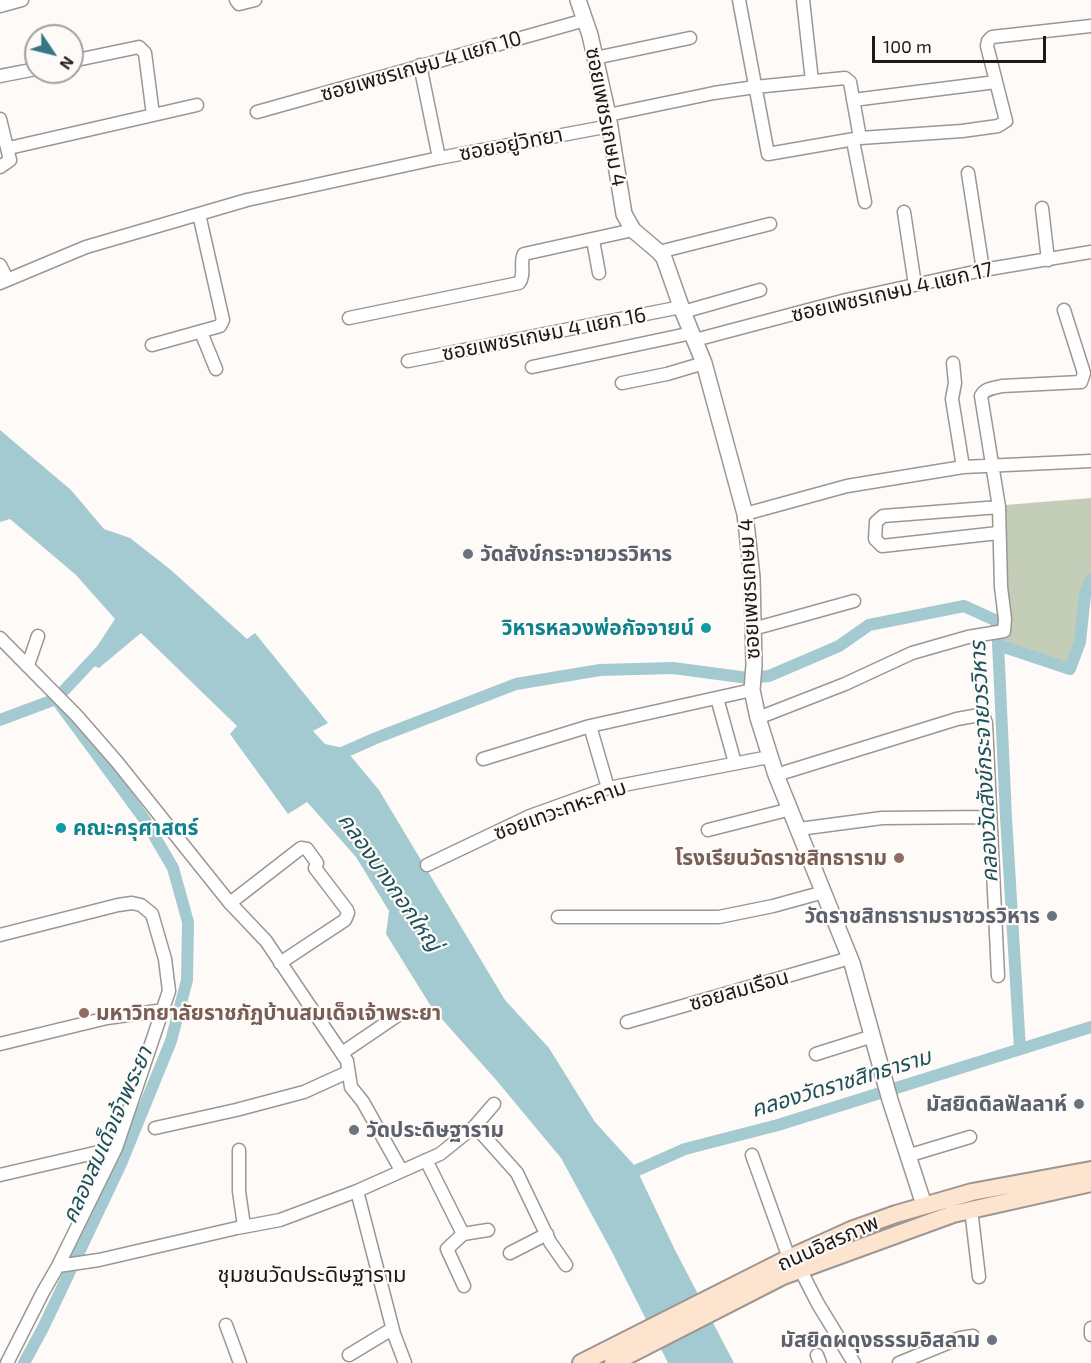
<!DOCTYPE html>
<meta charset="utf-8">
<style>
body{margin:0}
#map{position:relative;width:1091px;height:1363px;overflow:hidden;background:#fefaf7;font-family:"Exo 2",sans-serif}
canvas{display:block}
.north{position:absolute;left:24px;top:24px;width:60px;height:60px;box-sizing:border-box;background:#fefaf7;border:2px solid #a4a09e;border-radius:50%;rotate:125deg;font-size:16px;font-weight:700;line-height:24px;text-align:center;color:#1c1a18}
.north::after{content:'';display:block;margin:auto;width:21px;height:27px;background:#347887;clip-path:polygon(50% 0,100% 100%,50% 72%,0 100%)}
.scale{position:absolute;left:872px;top:36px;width:174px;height:27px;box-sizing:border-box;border:3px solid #1c1a18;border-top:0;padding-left:8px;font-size:18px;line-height:21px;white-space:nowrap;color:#1c1a18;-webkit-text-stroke:4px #fefaf7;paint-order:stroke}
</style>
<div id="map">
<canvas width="1091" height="1363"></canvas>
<div class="north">N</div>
<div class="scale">100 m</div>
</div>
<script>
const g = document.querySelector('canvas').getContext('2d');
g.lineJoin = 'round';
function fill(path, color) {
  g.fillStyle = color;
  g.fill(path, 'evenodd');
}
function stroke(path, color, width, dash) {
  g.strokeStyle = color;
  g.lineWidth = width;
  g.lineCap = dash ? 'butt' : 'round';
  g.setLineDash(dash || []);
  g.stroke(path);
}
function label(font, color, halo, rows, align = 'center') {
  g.font = font + ' "Exo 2","Noto Sans Thai",sans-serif';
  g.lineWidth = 4.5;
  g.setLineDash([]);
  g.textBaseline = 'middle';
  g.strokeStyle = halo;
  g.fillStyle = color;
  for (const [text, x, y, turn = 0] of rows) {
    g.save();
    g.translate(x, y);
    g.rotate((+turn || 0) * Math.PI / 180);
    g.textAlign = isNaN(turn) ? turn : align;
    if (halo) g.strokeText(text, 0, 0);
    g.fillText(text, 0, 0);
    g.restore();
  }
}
const green = new Path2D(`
 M1091,498V574L1068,665L1001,641L1005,505Z`);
const water = new Path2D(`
 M0,430L71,490L104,529L130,538L171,570L247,639L255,633L328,723L313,731L325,744L344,748L379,790L505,1000L549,1048L595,1122L635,1166L675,1250L734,1363H668L611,1250L561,1158L497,1081L432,1008L386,934L389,911L356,857L307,802L288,814L230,734L237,726L141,633L99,668L86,663L115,619L76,575L10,519L0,522Z`);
const canal = new Path2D(`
 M998,645L1070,669L1080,642L1085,595L1091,580
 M0,720L56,699L100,652
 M333,757L376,738L516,684L600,670L673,668L748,678L769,676L839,646L869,625L964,606L997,621L1006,817L1020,1049
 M624,1176L685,1149L778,1125L1091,1027
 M24,1363L43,1328L120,1166L171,1041L187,980L188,922L173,868L145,820L59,703`);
const minor = new Path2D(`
 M236,0L239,4L255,0
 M739,0L768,154L860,138L962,131L998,126L1006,121L987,46L988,41L992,37L1091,26
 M803,0L812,81
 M0,6L22,0
 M595,58L690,38
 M72,61L139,47L145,53L153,115
 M420,65L439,158
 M0,76L36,69
 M853,100L996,82
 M257,112L585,20
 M608,115L714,93L755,87L845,78L850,82L860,138
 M0,119L10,160L0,167
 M853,141L865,202
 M9,148L197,105
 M968,173L983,270
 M1042,208L1048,260
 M904,212L915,285
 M593,240L599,273
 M659,252L770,224
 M0,265L7,279
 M0,283L86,247L247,200L439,158L610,126
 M683,312L760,290
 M349,318L519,283C526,274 519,263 524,254L633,230
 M201,332L216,369
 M695,340L846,300L983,270L1091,252
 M152,345L220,326L223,320L199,214
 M408,361L681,307
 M953,363L955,383L952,399L963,467
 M532,367L692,333
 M622,383L667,374L704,363
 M745,514L847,486L963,467L1091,461
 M998,533L882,546L875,539L876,522L883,516L999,507
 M753,629L854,601
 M0,638L77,716L117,762L229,902L266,941L347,1061L351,1087L363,1102L401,1170
 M28,665L38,636
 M717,698L735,763
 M758,718L845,684L912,653L968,637L1004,631L1005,619L1001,587L999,507L981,396C985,388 994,388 1002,386L1081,382L1084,373L1064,310
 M590,726L608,788
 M483,759L590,726L752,690
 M776,775L957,719L979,715L984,717L986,723L998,976
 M799,829L882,818L990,817
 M708,830L791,809
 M427,865L530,816L608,788L769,757
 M230,903L301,848L307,849L317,863L315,868L347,910L348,913L345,920L280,963
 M558,917H719L773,906L824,892
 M0,935L118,905L132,903L141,905L152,914L165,959L169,991L116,1148L58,1266L43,1292L7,1363
 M627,1022L850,958
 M0,1044L107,1018L164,1010
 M342,1053L398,1015
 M816,1054L873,1036
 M475,1126L517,1173L550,1242L566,1265
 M155,1128L236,1110L304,1092L348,1072
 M239,1150V1191L244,1226
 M752,1155L789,1258
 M907,1156L970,1137
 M426,1160L463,1234
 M0,1175L116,1148
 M357,1191L394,1334L405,1363
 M971,1209L979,1277
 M510,1253L547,1234
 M58,1266L99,1260L237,1228L280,1220L357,1191L440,1154L475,1126L494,1104
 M800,1269L818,1304L854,1363
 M464,1286L447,1249L463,1234L488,1230
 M226,1325L240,1363
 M1091,1328V1335
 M349,1355L392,1329
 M817,1355L820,1363
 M899,1363L960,1338L973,1336`);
const tertiary = new Path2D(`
 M578,0L590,35L608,115L624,214L633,230L659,252L664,258L683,312L704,363L745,514L752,577L754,665L752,690L758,718L776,775L852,963L890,1100L924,1205`);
const secondary = new Path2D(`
 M581,1363L789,1258L851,1230L896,1214L972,1192L1091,1170
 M613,1363L783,1276L953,1214L1091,1183`);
const markers = [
 [468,554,6,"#6b7280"],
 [706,628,6,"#0f9aa8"],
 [61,828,6,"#0f9aa8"],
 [899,858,6,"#8d6e63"],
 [1052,916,6,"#6b7280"],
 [84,1013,6,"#8d6e63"],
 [1079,1104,6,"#6b7280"],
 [354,1130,6,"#6b7280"],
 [992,1340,6,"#6b7280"]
];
const streetNames = [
 ["ซอยเพชรเกษม 4 แยก 10",421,66,-16],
 ["ซอยเพชรเกษม 4",606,117,79],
 ["ซอยอยู่วิทยา",511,144,-11],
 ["ซอยเพชรเกษม 4 แยก 17",892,292,-13],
 ["ซอยเพชรเกษม 4 แยก 16",544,334,-11],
 ["ซอยเพชรเกษม 4",749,589,-93],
 ["ซอยเทวะทหะคาม",560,810,-20],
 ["ซอยสมเรือน",739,990,-16],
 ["ถนนอิสรภาพ",828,1243,-24]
];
const worshipNames = [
 ["วัดสังข์กระจายวรวิหาร",480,554,"left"],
 ["วัดราชสิทธารามราชวรวิหาร",1040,916],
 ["มัสยิดดิลฟัลลาห์",1067,1104],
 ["วัดประดิษฐาราม",366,1130,"left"],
 ["มัสยิดผดุงธรรมอิสลาม",980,1340]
];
const cultureNames = [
 ["วิหารหลวงพ่อกัจจายน์",694,628],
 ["คณะครุศาสตร์",73,828,"left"]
];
const educationNames = [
 ["โรงเรียนวัดราชสิทธาราม",887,858],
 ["มหาวิทยาลัยราชภัฏบ้านสมเด็จเจ้าพระยา",96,1013,"left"]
];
const waterNames = [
 ["คลองวัดสังข์กระจายวรวิหาร",984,762,-93],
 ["คลองบางกอกใหญ่",390,882,55],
 ["คลองวัดราชสิทธาราม",841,1083,-17],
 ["คลองสมเด็จเจ้าพระยา",107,1135,-66]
];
const neighbourhoodNames = [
 ["ชุมชนวัดประดิษฐาราม",312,1275]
];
fill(green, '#c4cdb7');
fill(water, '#a4cad1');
stroke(canal, '#a4cad1', 12);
stroke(minor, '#9d9692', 15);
stroke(tertiary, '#9d9692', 18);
stroke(secondary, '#9d9692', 20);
stroke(minor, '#fff', 12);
stroke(tertiary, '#fff', 15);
stroke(secondary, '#fde4ce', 16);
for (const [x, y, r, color] of markers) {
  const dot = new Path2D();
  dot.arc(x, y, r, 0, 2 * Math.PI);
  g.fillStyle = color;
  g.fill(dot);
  stroke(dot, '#fefaf7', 2);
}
label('21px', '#1c1a18', '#fefaf7', streetNames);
label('bold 21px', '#5b616d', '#fefaf7', worshipNames, 'right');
label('bold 21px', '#0d838f', '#fefaf7', cultureNames, 'right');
label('bold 21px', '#785e54', '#fefaf7', educationNames, 'right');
label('italic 22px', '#1b515a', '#fefaf7', waterNames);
label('22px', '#1c1a18', '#fefaf7', neighbourhoodNames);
</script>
